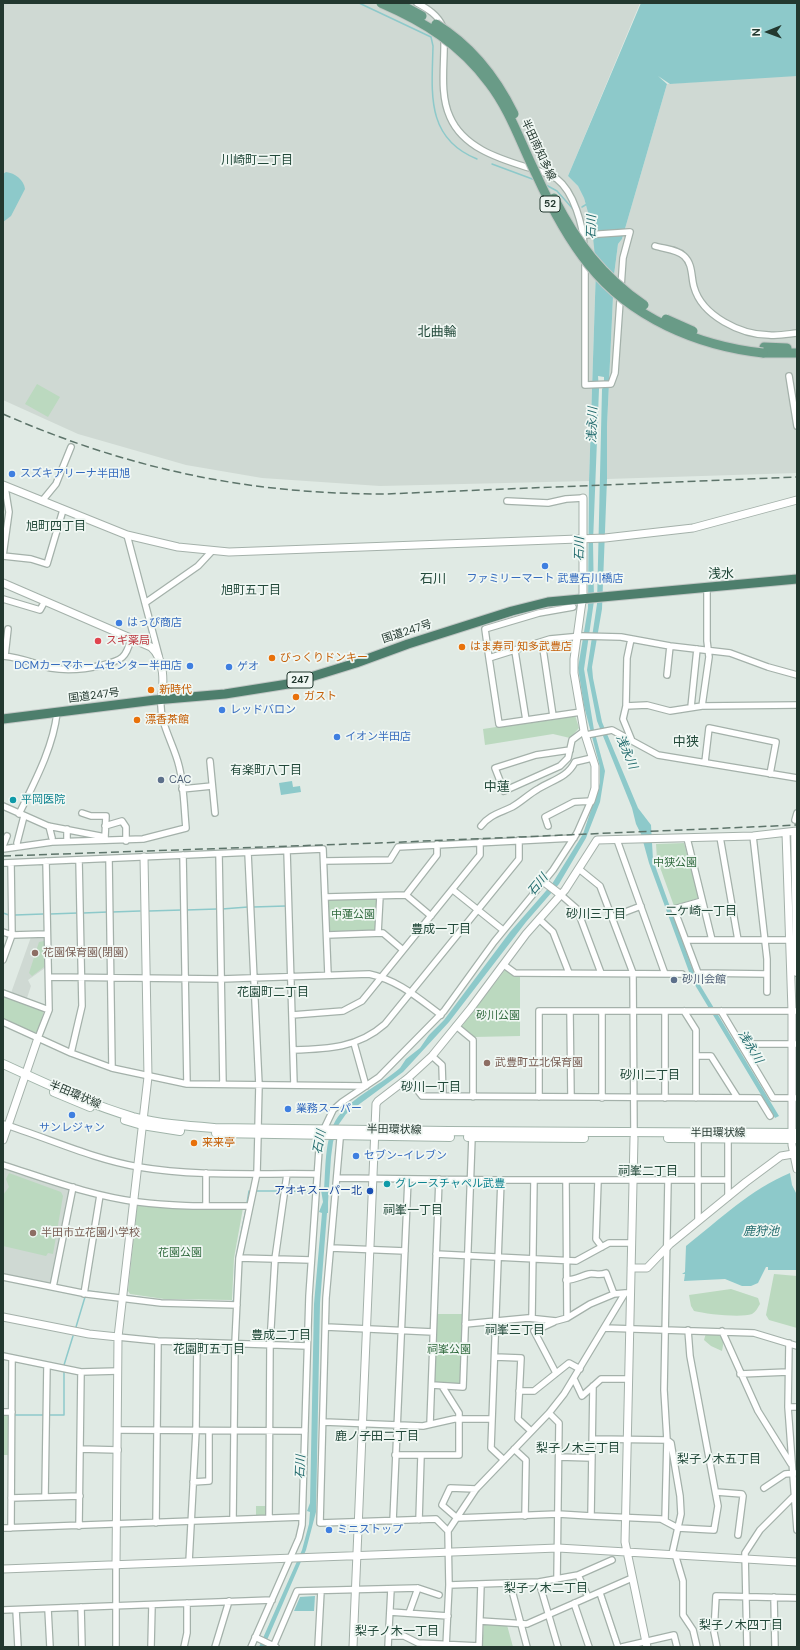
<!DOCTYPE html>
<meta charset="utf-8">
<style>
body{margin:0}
#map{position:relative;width:800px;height:1650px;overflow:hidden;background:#e0eae4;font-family:"DM Sans",sans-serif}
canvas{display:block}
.frame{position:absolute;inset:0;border:4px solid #23382f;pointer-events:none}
.north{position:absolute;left:748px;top:12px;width:40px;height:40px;-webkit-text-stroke:3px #f0f7f3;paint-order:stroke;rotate:269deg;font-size:11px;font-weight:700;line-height:16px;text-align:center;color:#23382f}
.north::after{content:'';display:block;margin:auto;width:14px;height:18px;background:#23382f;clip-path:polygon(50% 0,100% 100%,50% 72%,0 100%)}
</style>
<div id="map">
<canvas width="800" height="1650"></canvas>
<div class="frame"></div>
<div class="north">N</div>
</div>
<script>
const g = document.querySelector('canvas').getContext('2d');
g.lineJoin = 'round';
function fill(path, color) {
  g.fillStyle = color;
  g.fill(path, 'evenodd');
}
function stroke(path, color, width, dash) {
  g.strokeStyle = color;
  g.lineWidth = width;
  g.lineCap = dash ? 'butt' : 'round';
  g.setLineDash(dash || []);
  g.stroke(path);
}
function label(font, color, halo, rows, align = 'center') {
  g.font = font + ' "DM Sans","Noto Sans JP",sans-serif';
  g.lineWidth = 3.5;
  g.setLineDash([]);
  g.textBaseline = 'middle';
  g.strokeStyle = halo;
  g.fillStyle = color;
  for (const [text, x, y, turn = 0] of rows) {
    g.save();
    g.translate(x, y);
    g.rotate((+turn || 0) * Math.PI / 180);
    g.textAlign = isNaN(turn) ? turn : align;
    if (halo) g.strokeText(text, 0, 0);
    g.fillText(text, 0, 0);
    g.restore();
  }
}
const built = new Path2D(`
 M3,3H640L568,176L578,186L584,198L592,227L595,249L596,267L589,481L380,486L262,478L186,465L78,434L3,400Z
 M797,75V473L607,479V426L614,275L618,244L622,239L667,84Z
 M31,937L44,938L45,968L28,980L31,986L27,998L11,993Z
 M3,1168L70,1189L71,1191L53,1282L50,1285L3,1275Z`);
const green = new Path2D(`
 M37,384L60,397L48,417L25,404Z
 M575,715L579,728L570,738L553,734L485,745L483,729Z
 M684,843L699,898L674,906L657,859L656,844Z
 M377,899L376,929L374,931L331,932L329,931L328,901L330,900Z
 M44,941V967L32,976L29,973L39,942Z
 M505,970L520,976V1036L474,1037L462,1028V1026Z
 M3,995L44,1011L37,1033L3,1020Z
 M9,1173L61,1192L63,1196L53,1254L48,1253L46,1256L3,1246V1195L9,1187L6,1179Z
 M140,1204L243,1208L234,1258L232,1300L164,1299L130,1294L128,1291L137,1206Z
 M774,1274L797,1276V1328L769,1320L766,1315Z
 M731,1289L758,1298L760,1304C758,1307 756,1312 752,1314C741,1318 706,1314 694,1311L691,1306L689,1295Z
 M436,1314H463L461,1383L459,1385L434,1382Z
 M706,1333C721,1334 726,1335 722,1351L711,1346L704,1340Z
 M3,1416H9V1455H3Z
 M256,1506H267V1515L256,1516Z
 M484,1624L507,1625L513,1647H482Z`);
const water = new Path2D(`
 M641,3H797V76L670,84L658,76L667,84L622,239L618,244L614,275L607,426V479L602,609L592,667L593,678L602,722L638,808L651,825L653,860L691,965L697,980L779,1116L775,1118L692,980L649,863L641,834L636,824L632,808L597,721L587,670L597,604L602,389L604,386V377L598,376L599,389L593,542L594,601L584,669L594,730L605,771L600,802L586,838L559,884L526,922L449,1022L403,1072L346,1114L339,1124L333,1142L331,1157L328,1202V1213H327L320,1303L316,1512L306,1550L264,1647H259L302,1550L309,1524L310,1512L307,1511L310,1503L314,1304L322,1213L319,1212L323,1202L321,1190H324C326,1166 324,1132 341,1113C355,1096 383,1083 400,1068L406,1059L420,1048L429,1035L444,1020L510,932L552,884L583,834L600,783V767L584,706L578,668L588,608L589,481L596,267L592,227L584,198L578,186L568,176Z
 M6,172C15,173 24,180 25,189L11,216L3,222V174Z
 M292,781L293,787L300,786L301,792L281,795L279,783Z
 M790,1173L792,1185L797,1195V1270H768V1267H766L758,1283L751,1286H742L725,1279L684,1281L685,1274H682L685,1272L686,1246C719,1220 751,1189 790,1173Z
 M315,1596L314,1611H294L300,1597Z`);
const stream = new Path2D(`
 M359,3L431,37L433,46C432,92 425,138 477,159
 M492,164L535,180
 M546,185L557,191L573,209
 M582,207L587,204
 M253,907L286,906
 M222,909L248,907
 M186,910L217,909
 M149,911L182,910
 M112,912L140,911
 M3,913L9,915
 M83,913L108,912
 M50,914L78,913
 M15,915L43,914
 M255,1191H282
 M287,1191L314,1192
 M247,1203L249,1191H251
 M87,1291L117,1295
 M128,1296L144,1298
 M210,1302H232L234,1300L236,1258L246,1210
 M76,1327L85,1297
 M64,1365L73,1336
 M14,1415H44
 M48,1415H64V1371`);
const minor = new Path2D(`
 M417,3C428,9 438,15 443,27
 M444,38C445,63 439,93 450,117C463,147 497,158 526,167C537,170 548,173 557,179C574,192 583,226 584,246
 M585,235L629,232
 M655,246C664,249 677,249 684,256C693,264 691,277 694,287C702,316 741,335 769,335C779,336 788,334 797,333
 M585,260V385L611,384L615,373L623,258L630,232
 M789,376L797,426
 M42,501L56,484L71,447
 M507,501L548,503L566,499L583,498
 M127,535L159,656
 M3,556L31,559L47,564L63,510
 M3,556L9,512L5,487
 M3,599L40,610L45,601
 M145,603L198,566L212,551
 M631,639L627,658L626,706L623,719L632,741
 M542,642L553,716
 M515,651L526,720
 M3,656C20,657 35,664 51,668C68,671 86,669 103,665C122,660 126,658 131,639
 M5,656L8,629
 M489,658L485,629L539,613L573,607
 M667,675L670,646
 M626,706L647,705L670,711L702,706L797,705
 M702,706L709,657L707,641V587
 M691,707L697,649
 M581,712L499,724L489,658L550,639L582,636L621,637L670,646L730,653L768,667L797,675
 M586,735L612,730L658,755L797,778
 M570,750L536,755L495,768L504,791L560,766L568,758L572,740L584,731
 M210,761L215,813
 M705,762L709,728L776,742L770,774
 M182,789L212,786
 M3,806L48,826L105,837L106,816H91L82,813
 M19,814C34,783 53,748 57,713
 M795,820L797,813
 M49,826L52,838
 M105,826L122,821L126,827V841
 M481,826C489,815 500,813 512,807C521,802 529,794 538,789C552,780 567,778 575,762L592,758
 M67,829V841
 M753,836L767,959V992
 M794,836L796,973
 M720,837L738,940
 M687,838L712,940
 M617,840L665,974
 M17,843L24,816
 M3,846L7,836
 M3,849L52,842L143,839L186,828C184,807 184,786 179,766C174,744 159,723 161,700
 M287,851L294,1085
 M248,853L259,1085L258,1128
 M219,854L223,1084
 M183,855L187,1084
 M109,859L112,1068
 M325,861L390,860L398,847L574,838
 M3,863L323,849L328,975
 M579,869L600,886L633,973L634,1135
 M453,890L503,930
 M406,895L437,855V844
 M561,895L577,909L601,973
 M326,897L406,895L431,916
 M702,901L674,909L698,973L767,974
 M612,917L641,906
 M539,919L553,932L569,973
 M3,932L12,935L47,934
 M378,933L380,896
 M327,935L383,933L403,950
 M686,940H789
 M3,960L12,935L11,863
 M504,965L515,973L682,974
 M49,977L221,979L369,974C398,980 418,998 441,1015
 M3,993L49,1010
 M570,1011L571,1097
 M602,1011V1098
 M665,1011V1098
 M684,1011L696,1030V1098
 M721,1011L773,1098H797
 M292,1015L343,1011L362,1001L480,855V842
 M3,1022L71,1053L112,1068L187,1084L366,1086L354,1043
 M456,1026L473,1040V1097
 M38,1038L49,1010L46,861
 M741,1044H797
 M293,1050C328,1049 358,1048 385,1024L519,859V840
 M71,1053L82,1006L79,860
 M432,1056L442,1065L443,1096
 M696,1056H711L737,1097
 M408,1078L422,1096L759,1098L770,1116
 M539,1097V1011H797
 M3,1124C48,1138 92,1159 139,1167C197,1177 259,1173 317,1174
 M324,1129L333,1110L342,1102L379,1077L444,1011L494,942L553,870L577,833L591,801L574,802L545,817L548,826
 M728,1138V1197
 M340,1139L326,1298L320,1523L436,1519L448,1531
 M698,1139V1221
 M3,1165C47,1179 91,1196 138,1202C175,1207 213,1206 250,1206
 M337,1178L501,1180H728
 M501,1180L491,1448L504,1460
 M566,1181L567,1318
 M598,1181L596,1239L602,1247
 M206,1205V1173
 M331,1248L405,1251
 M436,1254L576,1261L609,1243H631
 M239,1258L311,1260
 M3,1277L87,1294L161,1303L237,1305
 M566,1280C575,1280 581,1276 589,1274C595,1273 599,1276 606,1273L614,1294
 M53,1287L73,1187
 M84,1294L100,1195
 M532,1318L534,1180
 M554,1322L534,1331L556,1373
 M465,1324L528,1318L556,1321L567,1318L590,1304L614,1294L625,1293
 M326,1327L433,1332
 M604,1328L754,1333L797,1346
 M722,1331L758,1411L791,1464
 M118,1337L158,1341L307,1346
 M789,1343L788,1407L797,1530
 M3,1356L81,1372L118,1371
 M495,1357L521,1358L518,1419L531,1431
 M740,1374L788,1372
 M574,1379L582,1396L601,1379H628
 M432,1385L463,1387L472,1137
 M519,1391H534L569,1363L580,1369
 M788,1407H797
 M3,1412H12
 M549,1413L559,1423L557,1579
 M324,1422L423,1426L454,1419H492
 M430,1424L439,1179
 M118,1430L305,1431
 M593,1439L667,1440L671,1443L680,1496L681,1514L672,1554
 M80,1449L118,1450
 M514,1449L526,1460L525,1516
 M395,1455H459V1413L442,1386
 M559,1457L592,1458
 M193,1482L209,1481V1431
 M764,1488L785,1474L797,1473
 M476,1489L450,1488L442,1505L457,1518L558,1514L591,1516L661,1519L678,1528L714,1530L718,1506L690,1356L688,1330
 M716,1492L742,1494L743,1496L738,1535
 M45,1497L47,1365
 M11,1498L80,1496
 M591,1516L593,1386
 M269,1518L270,1344L275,1259L287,1174
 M233,1519L235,1343L239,1258L257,1173L258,1134
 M419,1520L421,1456
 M665,1520L667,1440L664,1390L668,1181
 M393,1521L408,1179
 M156,1523L158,1341
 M79,1526L81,1372
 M3,1528L302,1517
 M11,1528L12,1358
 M675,1554L683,1581V1615L693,1630L697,1647
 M189,1562L196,1431L197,1342
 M578,1575L588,1597
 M539,1582L558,1647
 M510,1583L527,1647
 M449,1585L539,1582L578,1575L612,1560
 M600,1593L618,1647
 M774,1597L775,1647
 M574,1603L589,1647
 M81,1607L82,1647
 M48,1609L50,1647
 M3,1610L272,1600
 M16,1610L18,1647
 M390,1612L448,1616
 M409,1613L418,1588
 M480,1621L527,1624L632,1578
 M389,1636H404L418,1643L479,1646
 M255,1637L276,1647
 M116,1647V1565
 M151,1647L152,1605
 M184,1647L187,1633V1603
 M215,1647L229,1601
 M251,1647L299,1538L302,1525L309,1296L320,1135
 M273,1647L297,1591L418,1588L439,1595
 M318,1647L321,1591
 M388,1647L391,1589
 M446,1647L449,1585L448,1531L476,1489L549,1413L564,1394L625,1293H630
 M479,1647L481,1584
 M622,1647L674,1635L677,1647
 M717,1647L714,1632L716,1596L797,1598
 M747,1647L745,1553L760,1530L793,1497`);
const tertiary = new Path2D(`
 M3,485L127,535L178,547L229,552L605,538L693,528L797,500
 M583,498V594L574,659V673L584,731L595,766V788L591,801
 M3,583L151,647C165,659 164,684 161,700
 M786,833L792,1011V1145L797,1169
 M544,882L561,895
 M634,1138L625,1542L647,1647
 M3,1140L38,1038
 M631,1268H647L670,1244L746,1182L781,1156L793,1154
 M3,1317L89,1334L118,1337
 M116,1565L118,1337L148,1077L144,857
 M3,1569L558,1548L797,1562
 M353,1647L376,1104L378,1101L408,1078L432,1056L471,1008L526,934L565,890L597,840L753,836L797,831`);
const secondary = new Path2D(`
 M3,1064C45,1083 88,1104 133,1117C160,1124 188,1126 215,1128L448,1131L797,1133
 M54,1092L90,1107
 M125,1120L142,1125L180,1131
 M216,1133L450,1137
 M468,1137L584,1138
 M668,1138L797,1139`);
const primary = new Path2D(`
 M764,347L787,348
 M763,353H797`);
const trunk = new Path2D(`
 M3,719L155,700L225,694L288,684L356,663L408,644L512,611L548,602L797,579`);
const rail = new Path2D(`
 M3,414C129,469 247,494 385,494L797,477
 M3,856L379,843L797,825`);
const primaryBridge = new Path2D(`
 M381,3C425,22 460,44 489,83C510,110 521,144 536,174C551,207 567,238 589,265C631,318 698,346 763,353
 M398,3L422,16
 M436,24C472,46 496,77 514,114
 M554,198C577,243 602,276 644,305
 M666,319L693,331`);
const markers = [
 [12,474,4,"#3f7fe0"],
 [545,566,4,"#3f7fe0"],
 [119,623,4,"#3f7fe0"],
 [98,641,4,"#e0444e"],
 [462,647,4,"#e8710a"],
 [272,658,4,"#e8710a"],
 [190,666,4,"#3f7fe0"],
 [229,667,4,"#3f7fe0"],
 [151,690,4,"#e8710a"],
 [296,697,4,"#e8710a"],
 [222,710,4,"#3f7fe0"],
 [137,720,4,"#e8710a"],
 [337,737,4,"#3f7fe0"],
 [161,780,4,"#5c6f8a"],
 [13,800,4,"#0f9aa8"],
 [35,953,4,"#8d6e63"],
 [674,980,4,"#5c6f8a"],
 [487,1063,4,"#8d6e63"],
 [288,1109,4,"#3f7fe0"],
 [72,1115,4,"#3f7fe0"],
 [194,1143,4,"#e8710a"],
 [356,1156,4,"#3f7fe0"],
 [387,1184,4,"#0f9aa8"],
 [370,1191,4,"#1a4fb4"],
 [33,1233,4,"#8d6e63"],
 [329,1530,4,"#3f7fe0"]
];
const shields = [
 [550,204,20],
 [300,680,26]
];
const shieldNames = [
 ["52",550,204],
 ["247",300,680]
];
const streetNames = [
 ["半田南知多線",538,150,65],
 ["国道247号",407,632,-18],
 ["国道247号",94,696,-7],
 ["半田環状線",75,1095,23],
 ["半田環状線",394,1130,1],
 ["半田環状線",718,1133]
];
const shopNames = [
 ["スズキアリーナ半田旭",20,474],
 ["ファミリーマート 武豊石川橋店",545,579,"center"],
 ["はっぴ商店",127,623],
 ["DCMカーマホームセンター半田店",182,666,"right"],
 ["ゲオ",237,667],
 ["レッドバロン",230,710],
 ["イオン半田店",345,737],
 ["業務スーパー",296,1109],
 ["サンレジャン",72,1128,"center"],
 ["セブン-イレブン",364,1156],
 ["ミニストップ",337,1530]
];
const healthNames = [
 ["スギ薬局",106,641]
];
const foodNames = [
 ["はま寿司 知多武豊店",470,647],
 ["びっくりドンキー",280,658],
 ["新時代",159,690],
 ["ガスト",304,697],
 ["漂香茶館",145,720],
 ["来来亭",202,1143]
];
const serviceNames = [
 ["CAC",169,780],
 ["砂川会館",682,980]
];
const cultureNames = [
 ["平岡医院",21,800],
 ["グレースチャペル武豊",395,1184]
];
const parkNames = [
 ["中狭公園",675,863],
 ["中蓮公園",353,915],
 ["砂川公園",498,1016],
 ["花園公園",180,1253],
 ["祠峯公園",449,1350]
];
const educationNames = [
 ["花園保育園(閉園)",43,953],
 ["武豊町立北保育園",495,1063],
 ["半田市立花園小学校",41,1233]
];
const transitNames = [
 ["アオキスーパー北",362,1191]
];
const neighbourhoodNames = [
 ["川崎町二丁目",257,161],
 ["旭町四丁目",56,527],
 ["旭町五丁目",251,591],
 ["有楽町八丁目",266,771],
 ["二ケ崎一丁目",701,912],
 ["砂川三丁目",596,915],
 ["豊成一丁目",441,930],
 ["花園町二丁目",273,993],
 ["砂川二丁目",650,1076],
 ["砂川一丁目",431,1088],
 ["祠峯二丁目",648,1172],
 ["祠峯一丁目",413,1211],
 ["祠峯三丁目",515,1331],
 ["豊成二丁目",281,1336],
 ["花園町五丁目",209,1350],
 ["鹿ノ子田二丁目",377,1437],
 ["梨子ノ木三丁目",578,1449],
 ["梨子ノ木五丁目",719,1460],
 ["梨子ノ木二丁目",546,1589],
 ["梨子ノ木四丁目",741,1626],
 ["梨子ノ木一丁目",397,1632]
];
const waterNames = [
 ["石川",592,227,-89],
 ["浅永川",593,425,-88],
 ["石川",580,549,-89],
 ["浅永川",626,752,67],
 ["石川",538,885,-51],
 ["浅永川",750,1047,59],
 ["石川",320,1142,-79],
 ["鹿狩池",761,1232],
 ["石川",301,1467,-88]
];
const quarterNames = [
 ["北曲輪",437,333],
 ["浅水",721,575],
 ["石川",433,580],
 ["中狭",686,743],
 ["中蓮",497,788]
];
fill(built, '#cfd9d3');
fill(green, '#bbd9bf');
fill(water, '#8dc9ca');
stroke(stream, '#8dc9ca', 1.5);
stroke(minor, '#a4b1aa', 8);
stroke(tertiary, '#a4b1aa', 9);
stroke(secondary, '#a1b4aa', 10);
stroke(primary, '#c1c7c5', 11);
stroke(trunk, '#c1c7c5', 11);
stroke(minor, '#fff', 5.5);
stroke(tertiary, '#fff', 7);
stroke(secondary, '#fff', 8);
stroke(primary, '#699b87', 9);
stroke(trunk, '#4d7e6c', 9);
stroke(rail, '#5d746a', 1.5, [8, 4]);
stroke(primaryBridge, '#c1c7c5', 11, []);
stroke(primaryBridge, '#699b87', 9);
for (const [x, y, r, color] of markers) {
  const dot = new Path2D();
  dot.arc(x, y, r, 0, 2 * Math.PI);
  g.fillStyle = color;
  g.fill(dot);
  stroke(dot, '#f0f7f3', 1.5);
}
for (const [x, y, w] of shields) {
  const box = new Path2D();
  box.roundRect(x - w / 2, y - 8, w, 16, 3);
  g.fillStyle = '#f0f7f3';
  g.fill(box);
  stroke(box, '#23382f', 1);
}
label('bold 10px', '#23382f', null, shieldNames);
label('11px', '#23382f', '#f0f7f3', streetNames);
label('11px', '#366cbe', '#f0f7f3', shopNames, 'left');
label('11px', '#be3a42', '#f0f7f3', healthNames, 'left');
label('11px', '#c56008', '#f0f7f3', foodNames, 'left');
label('11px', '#4e5e75', '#f0f7f3', serviceNames, 'left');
label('11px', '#0d838f', '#f0f7f3', cultureNames, 'left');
label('11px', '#316b3f', '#f0f7f3', parkNames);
label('11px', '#785e54', '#f0f7f3', educationNames, 'left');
label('11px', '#164399', '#f0f7f3', transitNames, 'right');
label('12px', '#214839', '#f0f7f3', neighbourhoodNames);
label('italic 12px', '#236c6e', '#f0f7f3', waterNames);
label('13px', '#214839', '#f0f7f3', quarterNames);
</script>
